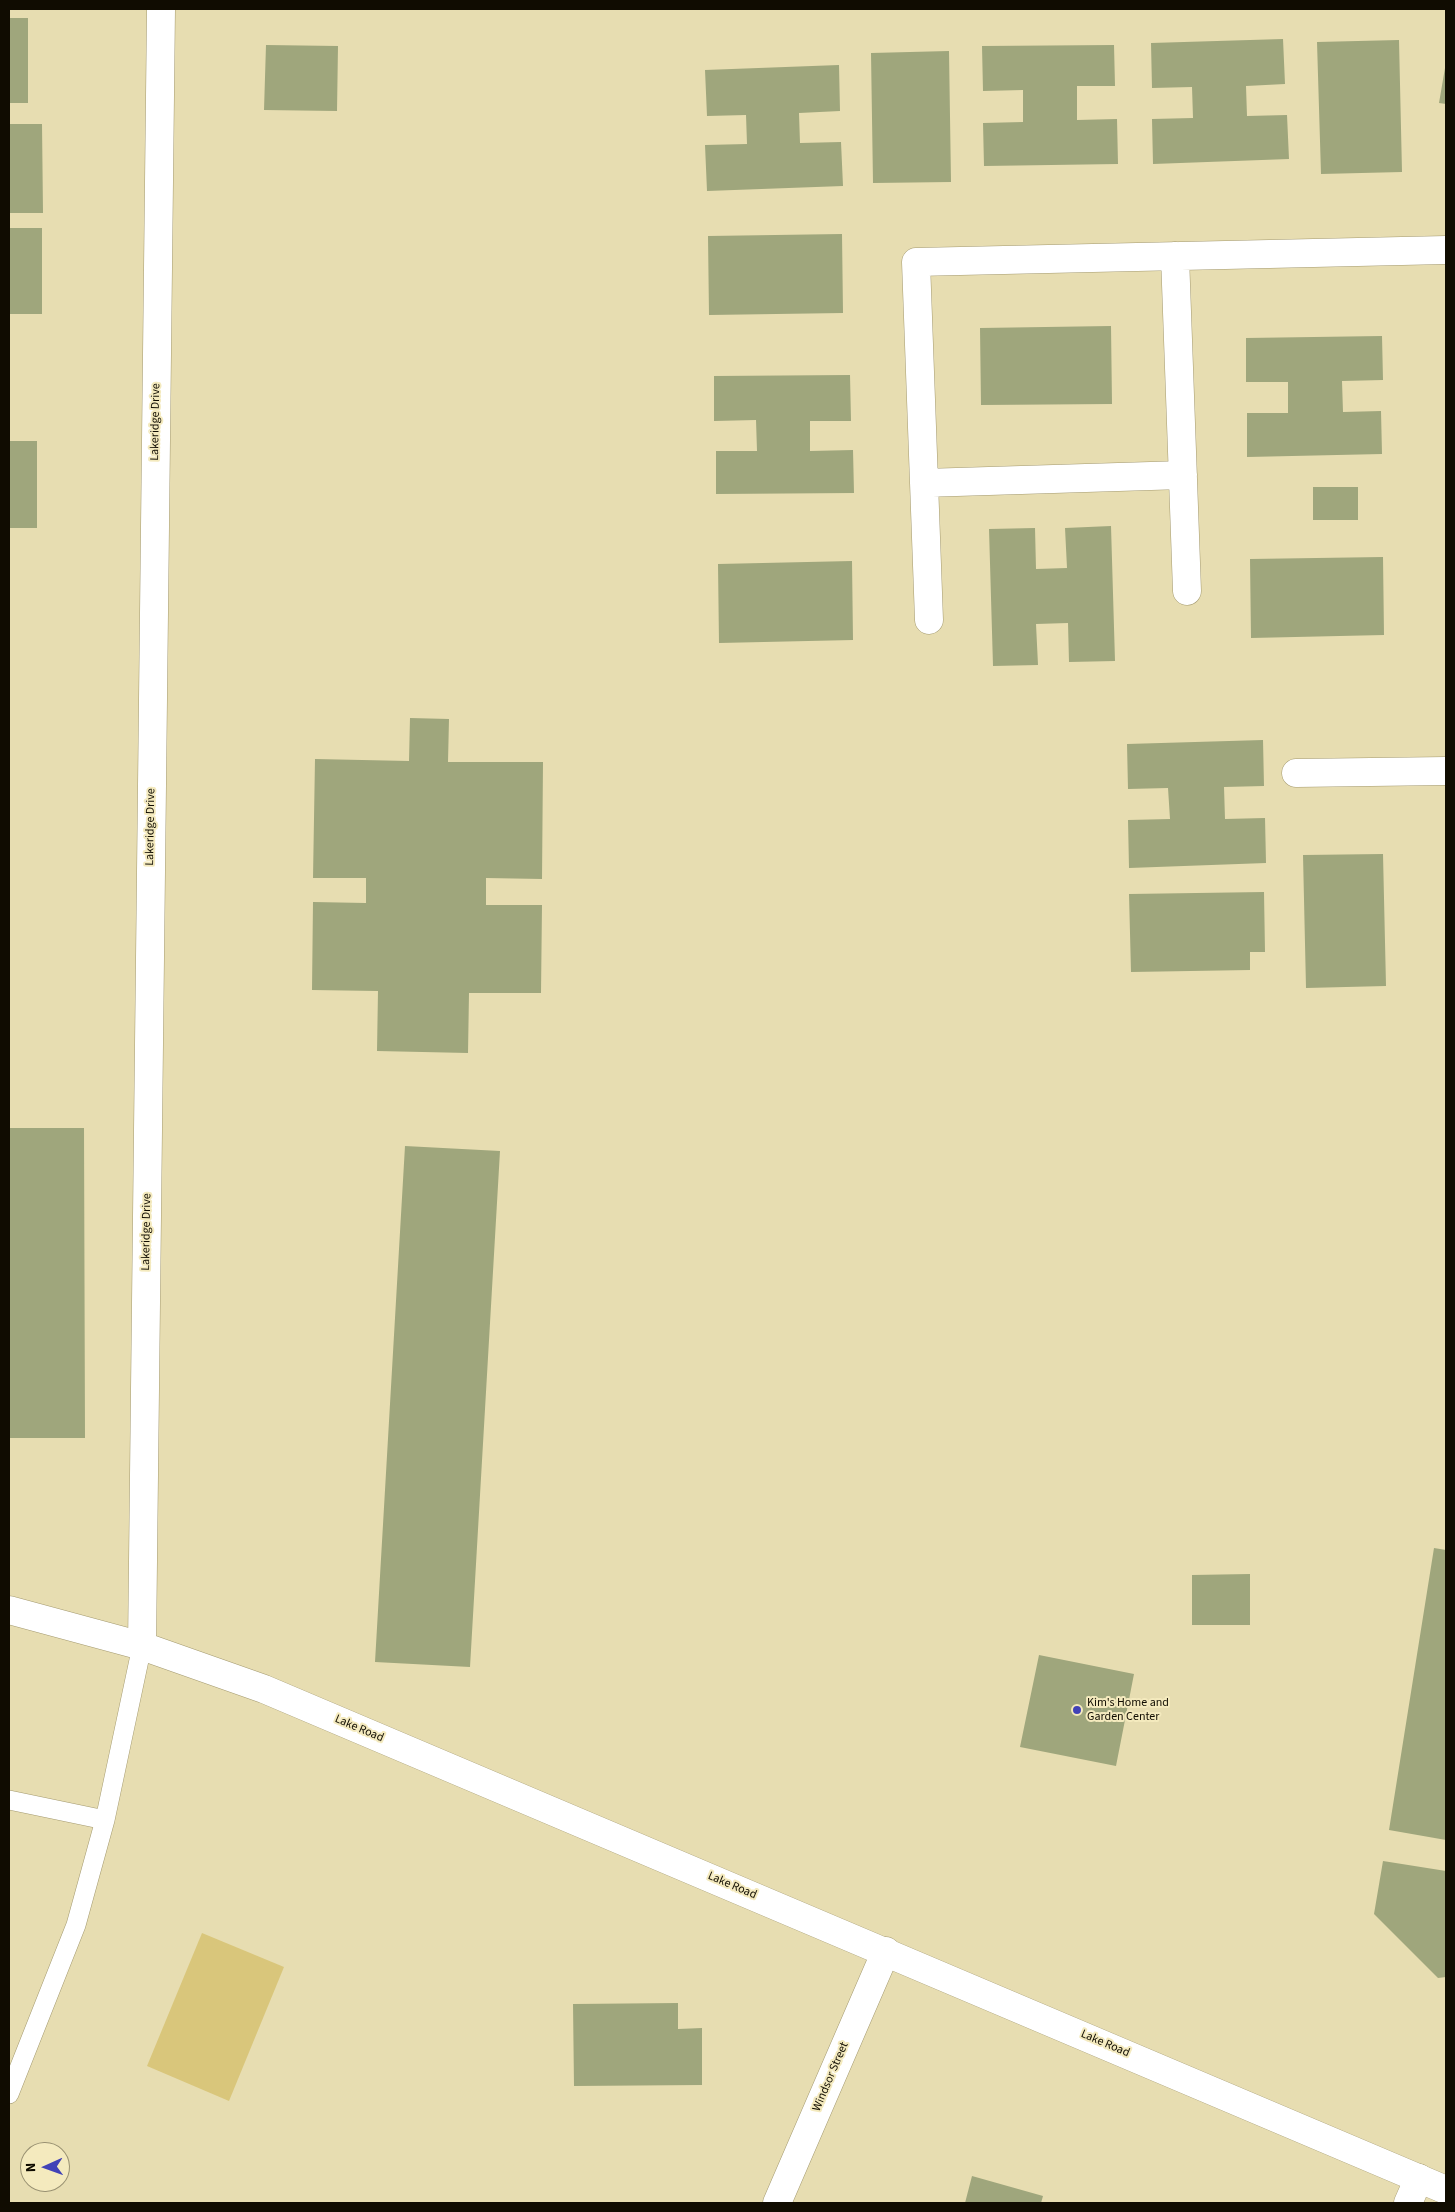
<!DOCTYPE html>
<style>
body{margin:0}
#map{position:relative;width:1455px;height:2212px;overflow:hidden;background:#e7ddb1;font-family:"Source Sans 3",sans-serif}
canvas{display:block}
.frame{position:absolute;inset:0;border:10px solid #100c01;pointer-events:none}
.north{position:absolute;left:20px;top:2142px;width:50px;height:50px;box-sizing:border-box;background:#f4eabe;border:1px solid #999172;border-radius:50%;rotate:268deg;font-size:14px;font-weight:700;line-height:20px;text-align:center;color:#100c01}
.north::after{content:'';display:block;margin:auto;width:18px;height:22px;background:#4142b7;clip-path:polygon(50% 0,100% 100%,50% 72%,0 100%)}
</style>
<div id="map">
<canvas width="1455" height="2212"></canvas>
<div class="frame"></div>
<div class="north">N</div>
</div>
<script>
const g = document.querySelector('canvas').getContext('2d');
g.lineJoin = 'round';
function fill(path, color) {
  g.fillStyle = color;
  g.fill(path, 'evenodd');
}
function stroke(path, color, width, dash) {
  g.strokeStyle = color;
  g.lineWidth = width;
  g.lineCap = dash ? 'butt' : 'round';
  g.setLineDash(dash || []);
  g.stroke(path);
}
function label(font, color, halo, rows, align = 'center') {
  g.font = font + ' "Source Sans 3",sans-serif';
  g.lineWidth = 4;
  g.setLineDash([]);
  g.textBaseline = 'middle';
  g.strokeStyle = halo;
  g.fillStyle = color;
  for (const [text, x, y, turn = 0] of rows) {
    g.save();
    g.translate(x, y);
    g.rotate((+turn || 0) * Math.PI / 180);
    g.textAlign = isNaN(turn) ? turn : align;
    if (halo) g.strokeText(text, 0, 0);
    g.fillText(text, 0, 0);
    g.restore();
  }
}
const green = new Path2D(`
 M202,1933L284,1967L229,2101L147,2066Z`);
const building = new Path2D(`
 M9,18H28V103H9Z
 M1283,39L1285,84L1246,86L1247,116L1287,115L1289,159L1153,164L1152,119L1193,118L1192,87L1152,88L1151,43Z
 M1399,40L1402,172L1321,174L1317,42Z
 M266,45L338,46L337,111L264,110Z
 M1114,45L1115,86H1077V120L1117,119L1118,164L984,166L983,123L1023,122V90L983,91L982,46Z
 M949,51L951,182L873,183L871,53Z
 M839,65L840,111L799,113L800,143L841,142L843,186L707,191L705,145L747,144L746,115L707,116L705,70Z
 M1445,68H1446V104L1439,103Z
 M9,124H42L43,213H9Z
 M9,228H42V314H9Z
 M842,234L843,313L709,315L708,236Z
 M1111,326L1112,404L981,405L980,328Z
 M1382,336L1383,380L1342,381L1343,412L1381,411L1382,454L1247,457V413H1288V382H1246V338Z
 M850,375L851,421H810V451L853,450L854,493L716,494V451H757L756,420L714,421V376Z
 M9,441H37V528H9Z
 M1313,487H1358V520H1313Z
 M1111,526L1115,661L1069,662L1068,623L1036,624L1038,665L993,666L989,529L1035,528L1036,569L1067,568L1065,528Z
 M1383,557L1384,635L1251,638L1250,559Z
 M852,561L853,640L719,643L718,564Z
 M410,718L449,719L448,762H543L542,879L486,878V905H542L541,993H469L468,1053L377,1051L378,991L312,990L313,902L366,903V878H313L315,759L409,761Z
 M1263,740L1264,786L1224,787L1225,819L1265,818L1266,863L1129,868L1128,820L1170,819L1168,788L1128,789L1127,744Z
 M1383,854L1386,986L1306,988L1303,855Z
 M1264,892L1265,952H1250V970L1131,972L1129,894Z
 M9,1128H84L85,1438H9Z
 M405,1146L500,1151L470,1667L375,1662Z
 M1434,1548L1446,1550V1840L1389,1830Z
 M1250,1574V1625H1192V1575Z
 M1039,1655L1134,1674L1116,1766L1020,1747Z
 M1383,1861L1446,1871V1977L1438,1978L1374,1914Z
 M678,2003V2029L702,2028V2085L574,2086L573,2004Z
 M972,2176L1043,2196L1041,2203H965Z`);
const service = new Path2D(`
 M9,1800L105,1820
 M9,2094L76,1925L105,1820L142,1646`);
const minor = new Path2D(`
 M1175,256L1187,591
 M924,483L1183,475
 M929,620L916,262L1446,250
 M1296,773L1446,771
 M142,1646L161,9
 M777,2203L886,1951
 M1408,2203L1419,2178`);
const tertiary = new Path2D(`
 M9,1610L142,1646L264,1689L1446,2190`);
const markers = [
 [1077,1710,5,"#4142b7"]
];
const streetNames = [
 ["Lakeridge Drive",156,422,-89],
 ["Lakeridge Drive",151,827,-89],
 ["Lakeridge Drive",147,1232,-89],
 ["Lake Road",359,1729,23],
 ["Lake Road",732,1886,23],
 ["Lake Road",1105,2044,23],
 ["Windsor Street",831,2077,-67]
];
const poiNames = [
 ["Kim's Home and",1087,1703],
 ["Garden Center",1087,1717]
];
fill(green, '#d9c67b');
fill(building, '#9fa67c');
stroke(service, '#a49a70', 20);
stroke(minor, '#a49a70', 29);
stroke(tertiary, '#a49a70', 29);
stroke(service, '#fff', 19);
stroke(minor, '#fff', 28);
stroke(tertiary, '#fff', 28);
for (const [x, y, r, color] of markers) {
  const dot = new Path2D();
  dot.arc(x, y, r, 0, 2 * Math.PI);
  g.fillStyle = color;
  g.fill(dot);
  stroke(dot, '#f4eabe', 2);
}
label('12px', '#100c01', '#f4eabe', streetNames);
label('12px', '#100c01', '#f4eabe', poiNames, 'left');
</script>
